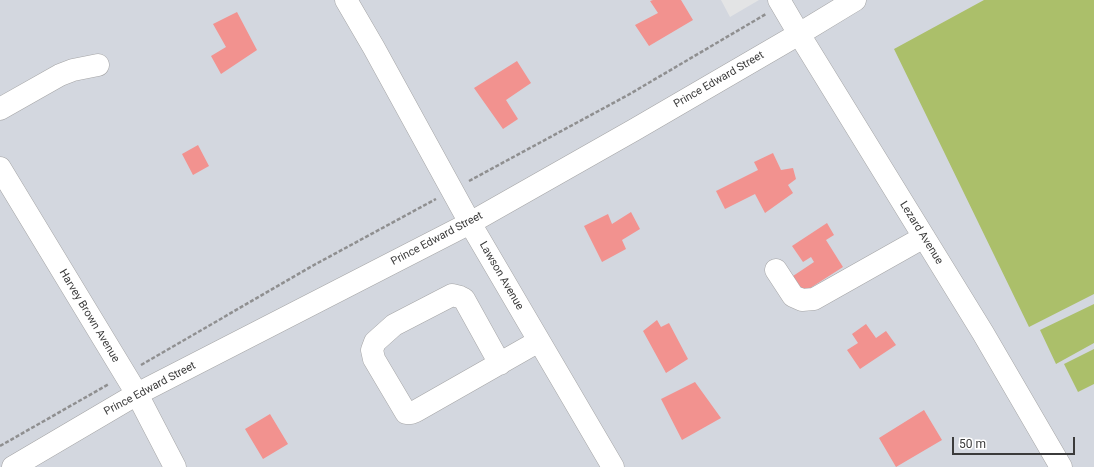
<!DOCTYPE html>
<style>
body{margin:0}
#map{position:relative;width:1094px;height:467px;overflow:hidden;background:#e3e4e5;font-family:Roboto,sans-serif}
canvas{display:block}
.scale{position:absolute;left:952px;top:437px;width:123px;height:18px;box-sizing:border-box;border:2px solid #3b3b3b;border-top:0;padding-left:5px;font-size:12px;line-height:14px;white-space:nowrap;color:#3b3b3b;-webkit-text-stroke:3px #fff;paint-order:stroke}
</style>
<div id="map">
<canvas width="1094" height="467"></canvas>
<div class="scale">50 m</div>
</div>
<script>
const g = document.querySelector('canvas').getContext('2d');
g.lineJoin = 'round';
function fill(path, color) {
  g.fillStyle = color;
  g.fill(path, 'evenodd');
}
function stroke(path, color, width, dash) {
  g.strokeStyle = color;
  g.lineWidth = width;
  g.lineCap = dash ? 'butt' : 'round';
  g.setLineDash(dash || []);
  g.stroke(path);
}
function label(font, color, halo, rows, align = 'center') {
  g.font = font + ' Roboto,sans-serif';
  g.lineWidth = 3;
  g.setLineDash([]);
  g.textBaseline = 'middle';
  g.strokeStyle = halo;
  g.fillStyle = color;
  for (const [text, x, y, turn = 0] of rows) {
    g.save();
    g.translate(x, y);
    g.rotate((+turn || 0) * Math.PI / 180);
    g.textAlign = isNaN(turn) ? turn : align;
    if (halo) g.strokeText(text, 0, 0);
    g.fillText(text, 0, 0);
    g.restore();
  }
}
const built = new Path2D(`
 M0,0H721L730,17L759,0H1094V467H0Z`);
const green = new Path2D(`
 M984,0H1094V294L1029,327L894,49Z
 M1094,304V343L1056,364L1040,330Z
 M1094,349V384L1078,392L1064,364Z`);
const building = new Path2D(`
 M653,0H681L693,20L649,46L635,25L658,13L650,1Z
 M237,12L257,50L221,74L211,56L226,47L213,24Z
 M517,61L531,83L506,100L518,119L503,129L474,88Z
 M198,145L209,166L193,175L182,154Z
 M773,153L781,170L793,168L796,179L788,185L793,193L765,213L755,194L725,209L716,191L758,170L754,162Z
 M631,212L640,229L622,240L626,249L602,262L584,226L608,214L612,224Z
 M827,223L834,235L826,240L843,267L804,292L793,276L814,262L811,257L803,262L792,246Z
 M657,320L661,327L669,323L688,359L666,373L643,331Z
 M866,324L876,338L886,331L896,345L860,369L847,350L858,343L852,334Z
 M695,382L721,418L682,440L661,399Z
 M924,410L942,440L896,467L879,438Z
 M270,414L288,444L263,459L245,429Z`);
const path = new Path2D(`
 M469,181L628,95L766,14
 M141,365L314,265L436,199
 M0,446L109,384`);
const minor = new Path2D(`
 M346,0L374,48L470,223L613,467
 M779,0L799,34L983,333L1061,467
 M0,109L60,75L73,70L98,65
 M0,168L137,394L175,467
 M776,270L793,296L802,300L814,299L924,237
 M500,364L464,299L460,297L452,295L394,325L375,342L372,350L374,359L406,413H411L416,411L539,341`);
const major = new Path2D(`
 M13,467L137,394L470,223L634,130L799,34L855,0`);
const streetNames = [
 ["Prince Edward Street",719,80,-30],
 ["Lezard Avenue",921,233,58],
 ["Prince Edward Street",437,239,-28],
 ["Lawson Avenue",501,276,60],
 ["Harvey Brown Avenue",89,316,59],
 ["Prince Edward Street",150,389,-28]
];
fill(built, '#d3d7df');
fill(green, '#abbf6a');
fill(building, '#f2928f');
stroke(minor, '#a5a5a6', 23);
stroke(major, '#a5a5a6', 23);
stroke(path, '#8f8f90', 2.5, [4, 2]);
stroke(minor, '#fff', 22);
stroke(major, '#fff', 22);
label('11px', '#3b3b3b', '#fff', streetNames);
</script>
